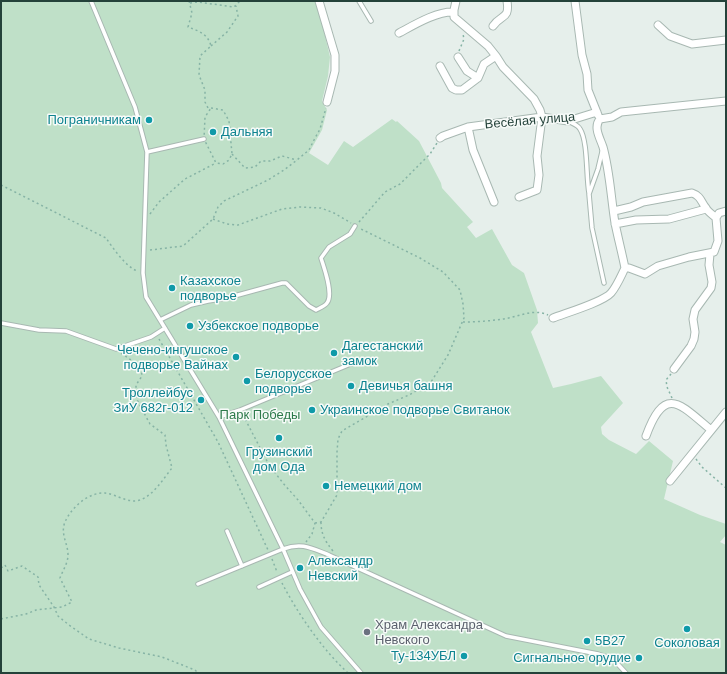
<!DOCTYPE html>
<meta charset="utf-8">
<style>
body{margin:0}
#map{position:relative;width:727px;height:674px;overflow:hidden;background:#e6efeb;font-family:Arial,sans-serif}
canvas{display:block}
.frame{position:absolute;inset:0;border:2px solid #24423a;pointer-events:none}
</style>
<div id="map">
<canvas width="727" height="674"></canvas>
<div class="frame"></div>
</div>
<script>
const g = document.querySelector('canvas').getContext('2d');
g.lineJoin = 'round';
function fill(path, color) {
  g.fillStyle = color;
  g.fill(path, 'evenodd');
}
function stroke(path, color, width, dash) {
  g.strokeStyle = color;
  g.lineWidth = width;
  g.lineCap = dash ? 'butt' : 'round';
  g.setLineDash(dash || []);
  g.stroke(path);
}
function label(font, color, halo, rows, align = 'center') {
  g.font = font + ' Arial,sans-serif';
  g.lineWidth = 3;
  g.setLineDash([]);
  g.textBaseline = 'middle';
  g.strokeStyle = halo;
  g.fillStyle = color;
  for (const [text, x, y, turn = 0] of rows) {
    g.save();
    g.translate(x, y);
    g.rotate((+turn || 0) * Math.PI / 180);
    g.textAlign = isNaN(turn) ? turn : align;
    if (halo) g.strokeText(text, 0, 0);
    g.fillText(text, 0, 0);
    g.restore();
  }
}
const green = new Path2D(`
 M1,1H317L330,57L328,76L322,101L327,110L322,130L309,153L328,165L344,141L353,147L392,119L396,122L397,121L419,141L441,183L442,188L473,222L467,227L476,238L492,229L512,265L524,273L537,310L538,323L531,332L553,388L571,384L601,376L623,403L601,427L602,434L609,440L636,454L649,441L673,461L664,499L700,515L726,524V535L720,542L726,545V673H1Z`);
const path = new Path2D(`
 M189,1L192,13L188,27C199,31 208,34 211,46L200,56L199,75L205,90V102L209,110
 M190,3L198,2L234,7L240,1
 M211,46L227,32L238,16L236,6
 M459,51L464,39L463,34
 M211,108L223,110L229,121L232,154L229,160L223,164L216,163L204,139L205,117Z
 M232,154L245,168L255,167L261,161H270L282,156L297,160
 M1,185L106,238C113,248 125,266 137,271
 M150,214L159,202L185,179L216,163
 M213,219L227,224L238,225L282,209L300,207L321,208L334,213L351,223
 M359,222L385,192L400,184L430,154L437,143
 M150,250L183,246L213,219L218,207L224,201L268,180L284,170L297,160L309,150L314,140L320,129L326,108
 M463,322C476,322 490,321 503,319C518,317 534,308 548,315
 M159,339L218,442L268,550
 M671,374L666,380L667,387L672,398
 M243,415L269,465L283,483L298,500L315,523L312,534L306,542
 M696,459L702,467L726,488
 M321,522C321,534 325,541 333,551
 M315,523L321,522L337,495V452L338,439L342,431L388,404L409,395L431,382L448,355L464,318L463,304L460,290L443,272L420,258L359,228
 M272,559L277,572
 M1,568L5,565L8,571L22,566L38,577L39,585L54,607L58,616L69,625L89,639L119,648L162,657L195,670L198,673
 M282,583C298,614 322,649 348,673
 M1,619L26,614L36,610L62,607L72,602L60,578C63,570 68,563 68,555C68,543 60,534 65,522C71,508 88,492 105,493C116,494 128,504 140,500C154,495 163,479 172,468L166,445L165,435L150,424L136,398V385L142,376L141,367L121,353`);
const lane = new Path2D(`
 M91,1L135,107L147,152L143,273L146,297L219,417L283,549L300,589L321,627L361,673
 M359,1L371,21
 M570,122C574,124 578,125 580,129C588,141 586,177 589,193
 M147,152L204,139
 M602,152L598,169L589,194L592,228L604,283
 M160,320L191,305L208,301L227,298L282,283H286L309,306L316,310C320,308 325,306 327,303C334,294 324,268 321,258L329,247L350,234L355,226
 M1,323L39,330L66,331L116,349L151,337L165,328
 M219,417L240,410L353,363
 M227,531L242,566
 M198,584L283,549C302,542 311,548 329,555L506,636L598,654L613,659L626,673
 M259,587L292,572`);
const street = new Path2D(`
 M319,1L335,55V71L327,102
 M456,1L454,10V17L488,46L496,56L503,67L534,99L540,110L542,117L537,156L539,175L537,190L519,197
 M575,1L582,55L587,74L588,90L598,115
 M658,25L670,36L692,44L726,40
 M493,26C501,14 510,20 507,1
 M399,33C414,25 437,11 454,12
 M458,57L467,71L478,78
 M440,66L452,88L456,90H462L478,78L484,64L496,56
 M600,119C593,127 600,138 603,147C610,172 611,198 615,223C618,238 622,253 625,268
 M600,119L612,117L621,112L726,101
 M468,127L473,150L494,202
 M440,138L443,136L468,127L542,117L568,121L597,112
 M614,211L631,207L643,202L692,193C701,196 701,202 706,208C708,212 713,215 716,218
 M716,218L719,213L726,211
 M615,224L636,220L669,219L706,209
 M625,268H629L645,274L658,266L689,257L714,252L718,241L716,218
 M553,318C566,313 603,302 611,293C617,286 621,276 625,268
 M674,369L691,346L694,339L695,332L693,319L695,310L711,288L712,282L709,265L710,254
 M646,436C665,384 680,404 711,430
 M670,481L726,412`);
const markers = [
 [149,120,4,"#0f9aa8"],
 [213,132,4,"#0f9aa8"],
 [172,288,4,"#0f9aa8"],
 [190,326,4,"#0f9aa8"],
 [334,353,4,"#0f9aa8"],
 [236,357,4,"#0f9aa8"],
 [247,381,4,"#0f9aa8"],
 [351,386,4,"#0f9aa8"],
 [201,400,4,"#0f9aa8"],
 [312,410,4,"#0f9aa8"],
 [279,438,4,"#0f9aa8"],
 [326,486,4,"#0f9aa8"],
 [300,568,4,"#0f9aa8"],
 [687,629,4,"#0f9aa8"],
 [367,632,4,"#6b7280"],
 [587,641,4,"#0f9aa8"],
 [464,656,4,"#0f9aa8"],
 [639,658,4,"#0f9aa8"]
];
const cultureNames = [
 ["Пограничникам",141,120,"right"],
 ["Дальняя",221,132],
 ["Казахское",180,281],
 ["подворье",180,296],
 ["Узбекское подворье",198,326],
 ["Дагестанский",342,346],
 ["замок",342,361],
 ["Чечено-ингушское",228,350,"right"],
 ["подворье Вайнах",228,365,"right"],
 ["Белорусское",255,374],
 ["подворье",255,389],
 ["Девичья башня",359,386],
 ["Троллейбус",193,393,"right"],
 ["ЗиУ 682г-012",193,408,"right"],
 ["Украинское подворье Свитанок",320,410],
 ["Грузинский",279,452,"center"],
 ["дом Ода",279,467,"center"],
 ["Немецкий дом",334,486],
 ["Александр",308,561],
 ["Невский",308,576],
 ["5В27",595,641],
 ["Соколовая",687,643,"center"],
 ["Ту-134УБЛ",456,656,"right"],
 ["Сигнальное орудие",631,658,"right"]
];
const streetNames = [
 ["Весёлая улица",530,121,-5]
];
const parkNames = [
 ["Парк Победы",260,415]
];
const worshipNames = [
 ["Храм Александра",375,625],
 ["Невского",375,640]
];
fill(green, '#bfe0c8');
stroke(lane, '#a8b8b2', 5.5);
stroke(street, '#a8b8b2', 9);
stroke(path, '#86b3a5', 1.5, [2, 3]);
stroke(lane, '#fff', 3.5);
stroke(street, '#fff', 7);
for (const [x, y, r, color] of markers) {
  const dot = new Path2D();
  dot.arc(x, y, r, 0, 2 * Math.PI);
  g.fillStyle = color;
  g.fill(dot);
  stroke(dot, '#f7fbf9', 1.5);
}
label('13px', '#0d838f', '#f7fbf9', cultureNames, 'left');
label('13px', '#24423a', '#f7fbf9', streetNames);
label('13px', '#2d7a4b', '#f7fbf9', parkNames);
label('13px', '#5b616d', '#f7fbf9', worshipNames, 'left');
</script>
